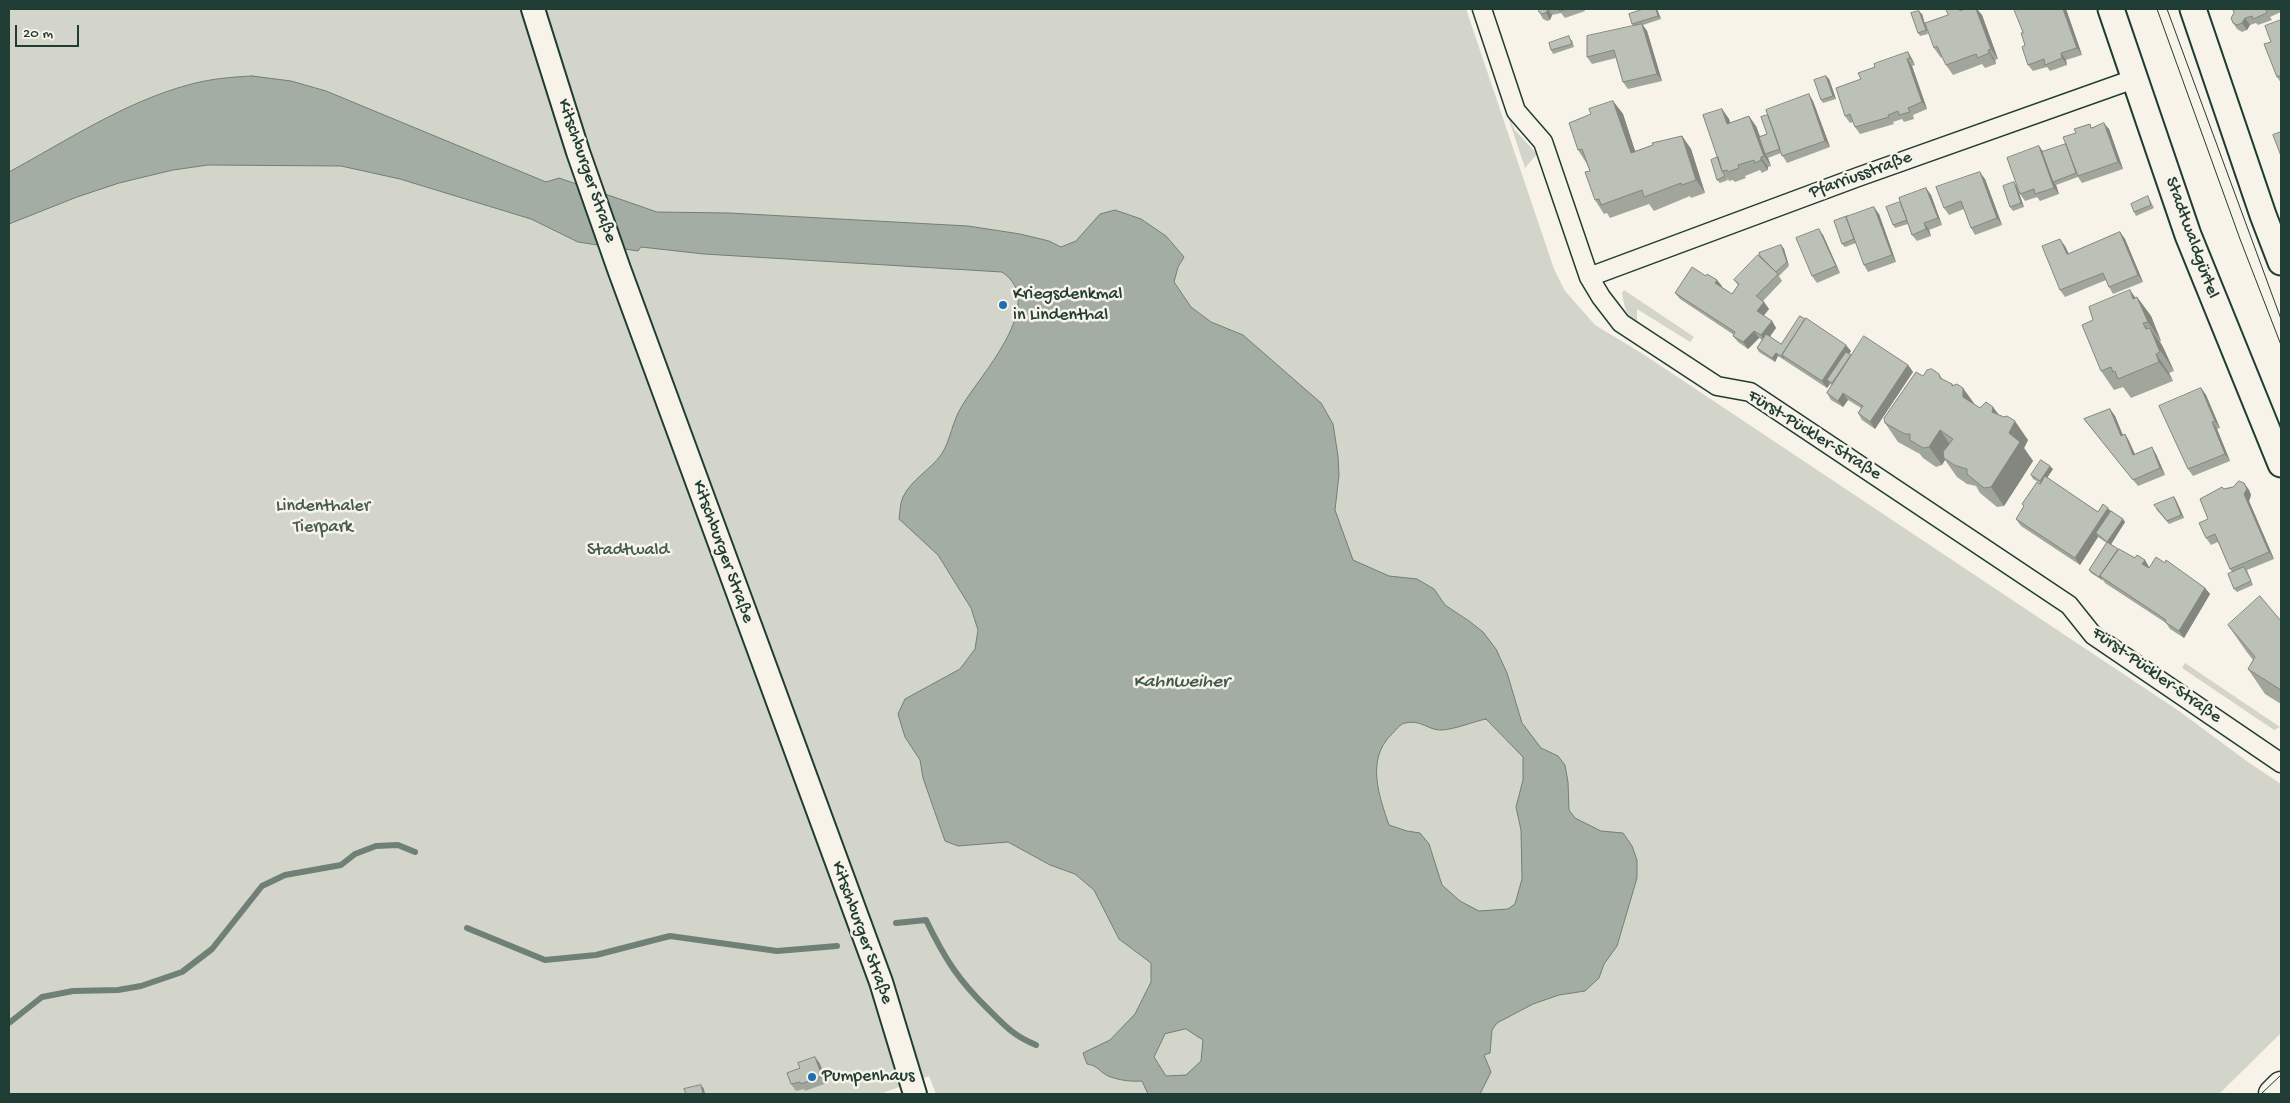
<!DOCTYPE html>
<meta charset="utf-8">
<style>
body{margin:0}
#map{position:relative;width:2290px;height:1103px;overflow:hidden;background:#f7f3e8;font-family:"Gochi Hand",sans-serif}
canvas{display:block}
.frame{position:absolute;inset:0;border:10px solid #1f3d34;pointer-events:none}
.scale{position:absolute;left:15px;top:25px;width:64px;height:22px;box-sizing:border-box;border:2px solid #1f3d34;border-top:0;padding-left:6px;font-size:15px;line-height:18px;white-space:nowrap;color:#1f3d34;-webkit-text-stroke:4px #f7f3e8;paint-order:stroke}
</style>
<div id="map">
<canvas width="2290" height="1103"></canvas>
<div class="frame"></div>
<div class="scale">20 m</div>
</div>
<script>
const g = document.querySelector('canvas').getContext('2d');
g.lineJoin = 'round';
function fill(path, color) {
  g.fillStyle = color;
  g.fill(path, 'evenodd');
}
function stroke(path, color, width, dash) {
  g.strokeStyle = color;
  g.lineWidth = width;
  g.lineCap = dash ? 'butt' : 'round';
  g.setLineDash(dash || []);
  g.stroke(path);
}
function label(font, color, halo, rows, align = 'center') {
  g.font = font + ' "Gochi Hand",sans-serif';
  g.lineWidth = 5;
  g.setLineDash([]);
  g.textBaseline = 'middle';
  g.strokeStyle = halo;
  g.fillStyle = color;
  for (const [text, x, y, turn = 0] of rows) {
    g.save();
    g.translate(x, y);
    g.rotate((+turn || 0) * Math.PI / 180);
    g.textAlign = isNaN(turn) ? turn : align;
    if (halo) g.strokeText(text, 0, 0);
    g.fillText(text, 0, 0);
    g.restore();
  }
}
const green = new Path2D(`
 M9,9H1466L1554,269L1565,291L1595,325L1643,354L2179,711L2248,762L2281,784V1033L2219,1094H936L929,1076L880,1094H9Z
 M1472,9H1474L1514,129L1537,154L1525,168Z
 M1624,290L1694,337L1690,342L1637,309V323C1626,317 1624,305 1622,293Z
 M2185,663L2280,727L2274,730L2182,668Z`);
const water = new Path2D(`
 M252,76L291,81L326,91L546,182L559,178L657,212L729,213L968,226L1020,234L1049,241L1061,247L1076,241L1100,214L1115,210L1141,219L1166,236L1184,257L1178,267L1174,282L1191,307L1211,322L1243,335L1321,403L1333,424L1338,456L1339,475L1335,510L1353,560L1389,576L1417,579L1434,589L1445,605L1469,621L1483,632L1496,649L1507,673L1522,723L1541,748L1558,756L1565,765L1568,782L1569,810L1575,818L1601,831L1623,833L1632,846L1637,860V878L1617,946L1604,964L1599,978L1585,991L1559,995L1533,1004L1497,1023L1492,1030L1490,1053L1484,1055L1491,1072L1480,1094H1148L1142,1081C1131,1082 1118,1080 1108,1076C1100,1072 1097,1065 1087,1064L1083,1053L1110,1040L1135,1014L1151,982V963L1119,939L1094,890L1075,874L1050,865L1008,842L958,846L945,841L923,778L920,760L905,737L898,714L905,699L960,669L975,649L978,630L971,608L938,555L899,519C900,513 900,503 903,497C911,480 930,470 941,455C951,440 952,421 962,406C980,375 1049,303 1002,272L704,254L641,247L638,251L578,242L531,219L400,179L341,166L208,165L173,170L119,183L77,197L9,224V172C66,141 125,102 188,85C209,79 231,77 252,76ZM1486,719L1523,757V780L1516,807L1521,830L1522,879L1515,904L1508,909L1479,911L1460,901L1442,885L1429,844L1420,833L1407,831L1389,825C1379,796 1366,760 1391,735C1395,731 1400,724 1405,723C1421,719 1429,731 1442,730C1456,729 1472,722 1486,719ZM1186,1029L1203,1040L1201,1061L1186,1075L1166,1076L1154,1057L1165,1034Z`);
const stream = new Path2D(`
 M896,923L926,920C945,959 958,980 990,1011C1006,1027 1014,1036 1036,1045
 M467,928L545,960L596,955L670,936L777,951L837,946
 M9,1023L42,997L73,991L118,990L141,986L182,972L212,949L262,886L285,875L341,865L355,854L376,846L398,845L415,852`);
const minor = new Path2D(`
 M1482,9L1516,111L1543,142L1589,277L1601,297L1621,323L1717,386L1750,392L2069,605L2093,635L2281,763
 M1589,277L1858,177L2134,79`);
const tertiary = new Path2D(`
 M533,9L578,152L619,269L881,982L915,1094`);
const secondary = new Path2D(`
 M2111,9L2188,235L2281,464
 M2193,9L2263,215L2281,262`);
const primary = new Path2D(`
 M2273,1094L2281,1086`);
const tram = new Path2D(`
 M2157,9L2240,239L2281,345
 M2167,9L2281,319
 M2261,1094L2281,1075`);
const wall = new Path2D(`
 M1539,9H1584L1585,11L1565,18L1561,13L1552,15L1550,20L1547,21L1543,19L1539,12Z
 M1657,9L1661,19L1643,25L1647,31L1662,81L1628,89L1623,82L1616,58L1592,64L1587,57L1633,26L1632,24Z
 M1965,9H1977L1982,15L1998,59L1995,60L1996,64L1985,68L1982,64L1953,75L1946,65L1942,57L1941,58L1934,48L1962,10Z
 M2066,9L2082,55L2066,60L2067,65L2050,71L2047,67L2033,71L2028,65L2023,33Z
 M2233,9H2281V12L2270,17L2272,20L2258,25L2256,23L2250,25L2247,30L2242,32L2237,29L2233,23L2234,13Z
 M1922,14L1928,34L1920,36L1918,33Z
 M2281,20V83L2277,77L2271,42Z
 M1572,40L1574,47L1553,54L1551,50Z
 M1908,52L1912,59L1915,65L1912,66L1927,109L1913,115L1914,119L1904,122L1902,119L1893,122L1894,124L1860,134L1855,127L1853,122L1850,123L1845,116L1861,79Z
 M1826,76L1829,79L1836,99L1823,103L1821,100Z
 M1613,101L1623,114L1635,151L1682,136L1691,149L1705,193L1691,198L1690,196L1654,211L1649,204L1610,218L1607,213L1604,214L1595,200L1590,171L1587,164L1578,150L1591,114Z
 M1813,101L1830,147L1787,163L1781,153L1768,158L1771,166L1768,167V170L1762,173L1760,170L1745,176L1746,178L1735,182L1733,180L1729,181L1727,177L1728,180L1720,183L1717,180L1718,157L1722,109L1729,119L1730,123L1756,126L1760,136L1767,134Z
 M2092,127L2109,129L2123,169L2082,183L2078,177L2056,185L2059,194L2040,201L2037,197L2025,201L2020,194L2039,146L2043,152L2066,144Z
 M1985,179L2002,225L1975,235L1971,228L1964,209L1949,215L1944,208Z
 M2016,185L2024,207L2013,211L2010,207Z
 M1926,188L1931,195L1942,225L1929,230L1931,236L1917,241L1912,235L1908,224L1895,228L1893,225L1900,202Z
 M2150,200L2154,208L2136,216L2134,212Z
 M1879,214L1896,262L1868,272L1864,265L1856,243L1845,247L1842,244L1847,217Z
 M2120,232L2125,239L2143,282L2113,294L2109,287L2106,280L2065,297L2060,290L2065,246L2069,254Z
 M1823,235L1840,273L1817,283L1812,276Z
 M1781,245L1784,249L1789,266L1779,276L1782,281L1763,301L1769,309L1763,316L1772,321L1776,328L1770,337L1781,344L1851,351L1849,354L1851,355L1908,365L1913,372L1875,429L1862,420L1858,413L1861,408L1848,400L1843,407L1831,400L1827,393L1832,385L1830,384L1827,388L1778,356L1775,362L1759,352L1757,348L1762,340L1759,338L1748,349L1738,342L1733,336L1734,335L1680,299L1675,293L1706,276L1717,280L1722,287L1732,294L1738,285L1734,280L1760,256Z
 M2137,297L2151,316L2161,341H2160L2163,347L2174,371L2169,373L2173,381L2131,398L2123,387L2114,390L2101,371L2135,298Z
 M1939,374L1943,380L1952,384L1975,405L1980,408L1993,407L1999,415L2028,440L2024,448L2033,461L2004,506L1997,507L1980,493L1976,486L1967,484L1957,477L1945,460L1942,465L1936,467L1923,458L1919,453H1918L1898,442L1885,423L1923,376Z
 M2201,388L2206,395L2220,428L2217,429L2230,461L2193,476L2188,469Z
 M2110,409L2115,416L2123,435L2125,434L2129,441L2135,454H2156L2165,475L2138,486L2084,419Z
 M2053,469L2047,478L2098,512L2111,511L2123,519L2125,522L2111,544L2118,550L2135,558L2145,560L2149,567L2205,588L2210,594L2184,638L2170,629L2166,623L2105,583L2102,579V580L2091,573L2089,570L2107,543L2098,537L2080,565L2021,526L2016,519L2024,507L2022,504L2040,483L2033,479L2031,475Z
 M2244,483L2249,490L2251,495L2249,501L2274,559L2247,570L2253,585L2237,592L2234,589L2232,572L2230,569L2218,542L2211,545L2206,538L2208,519L2224,489L2233,487Z
 M2174,497L2176,500L2184,518L2169,524L2156,509Z
 M2281,621V704L2265,694L2248,669L2253,660L2246,651L2228,625Z
 M815,1057L820,1064L827,1083L805,1091L804,1089L796,1091L791,1084L800,1068Z`);
const shadedWall = new Path2D(`
 M1548,9L1552,15L1550,20L1546,13Z
 M1656,9H1657L1661,19L1658,16Z
 M1976,9H1977L1982,15L1998,59L1991,49Z
 M2063,9H2066L2082,55L2077,48Z
 M1919,11L1922,14L1928,34L1926,30Z
 M2245,18L2250,25L2247,30L2242,23Z
 M1642,24L1647,31L1662,81L1657,74Z
 M1988,50L1995,60L1996,64L1989,53Z
 M1908,52L1912,59L1915,65L1910,58Z
 M2061,53L2066,60L2067,65L2062,58Z
 M1907,59L1912,66L1927,109L1922,102Z
 M1826,76L1829,79L1836,99L1833,96Z
 M1809,94L1813,101L1830,147L1825,141Z
 M1613,101L1623,114L1640,166L1631,153Z
 M1722,109L1729,119L1734,134L1727,124Z
 M1749,116L1756,126L1766,154H1765L1768,158L1771,166L1764,156Z
 M2104,123L2109,129L2123,169L2118,162Z
 M1682,136L1691,149L1705,193L1696,180Z
 M2039,146L2044,153L2053,182L2056,185L2059,194L2054,188Z
 M1761,157L1768,167V170L1761,160Z
 M1980,172L1985,179L2002,225L1997,218Z
 M2014,182L2016,185L2024,207L2021,203Z
 M1926,188L1931,195L1942,225L1938,218Z
 M1874,207L1879,214L1896,262L1892,255Z
 M1924,223L1929,230L1931,236L1926,229Z
 M1819,229L1823,235L1840,273L1836,266Z
 M2120,232L2125,239L2143,282L2138,275Z
 M2060,239L2065,246L2072,261L2067,254Z
 M1781,245L1784,249L1789,266L1787,262Z
 M1717,280L1722,286L1720,289L1715,283Z
 M2130,290L2142,307L2137,297L2151,316L2161,341L2148,322L2133,299Z
 M1764,302L1769,309L1762,318L1757,311Z
 M1772,321L1776,328L1765,342L1761,335Z
 M2143,323L2156,341L2150,328L2163,347L2174,371L2146,329Z
 M1754,331L1759,338L1748,349L1743,342Z
 M1846,345L1851,351L1831,382L1827,380L1830,384L1827,388L1822,381Z
 M1776,353L1778,356L1775,362L1772,358Z
 M2156,354L2169,373L2173,381L2159,362Z
 M1908,365L1913,372L1875,429L1870,422Z
 M1963,388L1976,406L1963,397Z
 M2201,388L2206,395L2220,428L2215,421Z
 M1843,393L1848,400L1843,407L1838,401Z
 M1993,407L2006,426L1992,412Z
 M2110,409L2115,416L2126,443L2121,436Z
 M2015,421L2028,440L2024,448L2033,461L2004,506L1991,487L2009,433Z
 M2212,422L2217,429L2230,461L2225,454Z
 M1940,430L1953,449L1944,458L1945,460L1942,465L1929,447Z
 M2125,434L2129,441L2138,462L2133,455Z
 M2152,447L2156,454L2165,475L2160,468Z
 M2050,466L2053,469L2042,485L2040,481Z
 M2244,483L2249,490L2251,495L2249,501L2274,559L2269,552L2244,494Z
 M2174,497L2176,500L2184,518L2181,515Z
 M2108,508L2113,514L2096,533L2098,537L2080,565L2075,558Z
 M2123,519L2125,522L2110,546L2107,542Z
 M2118,549L2120,552L2100,576L2102,579V580L2099,577Z
 M2145,560L2149,567L2147,570L2142,564Z
 M2205,588L2210,594L2184,638L2179,631Z
 M815,1057L820,1064L827,1083L822,1076Z
 M701,1085L704,1089L705,1094H703Z`);
const building = new Path2D(`
 M1539,9H1548L1546,13L1542,14L1539,12Z
 M1560,9H1568L1560,11Z
 M1644,9H1656L1658,16L1632,24L1629,14Z
 M1946,9H1959L1960,11L1965,9H1976L1991,49L1988,50L1989,53L1978,58L1976,54L1946,65L1937,46L1934,48L1925,23L1948,15Z
 M2014,9H2063L2077,48L2061,53L2062,58L2045,65L2044,59L2028,65L2022,47L2025,45L2021,33H2023Z
 M2233,9H2268L2266,10L2267,13L2253,19L2252,16L2245,18L2242,23L2237,25L2233,23L2231,18L2234,13Z
 M1919,11L1926,30L1918,33L1911,13Z
 M2281,20V75L2277,77L2264,44L2271,42L2265,26Z
 M1642,24L1657,74L1623,82L1614,50L1587,57V36Z
 M1569,36L1572,44L1551,50L1549,43Z
 M1908,52L1910,58L1907,59L1922,102L1908,108L1910,112L1899,115L1898,111L1888,115L1889,117L1855,127L1850,114L1845,116L1836,88L1861,79L1858,73L1875,67L1874,64Z
 M1826,76L1833,96L1821,100L1814,80Z
 M1809,94L1825,141L1782,156L1766,110Z
 M1613,101L1631,153L1653,145L1652,143L1682,136L1696,180L1682,185L1681,183L1644,197L1642,190L1601,205L1599,199L1595,200L1585,172L1590,171L1582,149L1578,150L1569,123L1591,114L1589,109Z
 M1722,109L1727,124L1749,116L1764,156L1761,157V160L1755,163L1754,160L1738,165L1739,168L1728,172L1727,170L1722,171L1703,115Z
 M1768,115L1780,149L1765,154L1759,137L1767,134L1761,117Z
 M2104,123L2118,162L2078,176L2063,137L2076,133L2074,129L2090,124L2091,128Z
 M2281,132V156L2273,135Z
 M2066,144L2076,173L2053,182L2042,152Z
 M2039,146L2054,188L2035,194L2034,189L2020,194L2007,158Z
 M1718,157L1722,171L1725,176L1717,180L1711,160Z
 M1980,172L1997,218L1971,228L1961,201L1944,208L1936,187Z
 M2014,182L2021,203L2010,207L2003,186Z
 M1926,188L1938,218L1924,223L1926,229L1912,235L1899,198Z
 M2148,196L2151,205L2134,212L2131,204Z
 M1900,202L1907,220L1893,225L1886,207Z
 M1874,207L1892,255L1864,265L1846,217Z
 M1847,216L1846,217L1854,239L1842,244L1834,221Z
 M1819,229L1836,266L1812,276L1796,238Z
 M2120,232L2138,275L2109,287L2103,273L2060,290L2042,246L2060,239L2067,254Z
 M1781,245L1787,262L1776,272L1760,256L1759,253Z
 M1758,255L1778,274L1756,296L1764,302L1757,311L1772,321L1761,335L1754,331L1743,342L1733,336L1735,332L1675,293L1692,267L1706,276L1707,274L1717,280L1715,283L1732,294L1739,284L1734,280Z
 M2130,290L2133,299L2137,297L2148,322L2143,323L2146,329L2150,328L2160,352L2156,354L2159,362L2118,379L2115,371L2113,372L2111,367L2101,371L2082,325L2093,320L2089,307Z
 M1800,316L1805,319L1782,355L1784,358L1776,353L1772,358L1757,348L1766,334L1781,344Z
 M1806,318L1846,345L1822,381L1782,355Z
 M1864,336L1908,365L1870,422L1858,413L1863,406L1843,393L1838,401L1827,393Z
 M1846,352L1851,355L1832,383L1827,380Z
 M1932,369L1939,374L1940,378L1952,384V386L1957,384L1963,388V397L1980,408L1986,402L1993,407L1992,412L2004,417L2007,416L2015,421L2009,433L2020,442L1991,487L1984,488L1967,474V469L1954,465L1944,458L1943,452L1953,439L1940,430L1929,447L1923,448L1910,440V434H1905L1885,423L1884,418L1916,372L1923,376L1927,370Z
 M2201,388L2215,421L2212,422L2225,454L2188,469L2159,406Z
 M2110,409L2121,436L2125,434L2133,455L2152,447L2160,468L2133,480L2084,419Z
 M2041,460L2050,466L2040,481L2031,475Z
 M2045,476L2098,512L2103,504L2108,508L2075,558L2016,519L2024,506L2022,504L2037,482L2040,484Z
 M2239,481L2244,483L2247,489L2244,494L2269,552L2230,569L2215,534L2206,538L2199,523L2208,519L2200,499L2222,487L2224,489L2233,487Z
 M2174,497L2181,515L2167,521L2154,505Z
 M2111,511L2123,519L2107,542L2118,549L2099,577L2089,570L2107,542L2096,533Z
 M2119,549L2135,558L2137,555L2145,560L2142,564L2149,568L2156,557L2165,563L2166,560L2205,588L2179,631L2165,622L2166,620L2100,576Z
 M2244,567L2251,581L2234,589L2228,574Z
 M2260,596L2281,621V690L2248,669L2255,657L2228,625Z
 M815,1057L822,1076L801,1084L800,1082L791,1084L787,1073L800,1068L798,1063Z
 M701,1085L703,1094H686L684,1089Z`);
const markers = [
 [1003,305,5,"#1f6fb2"],
 [812,1077,5,"#1f6fb2"]
];
const streetNames = [
 ["Kitschburger Straße",586,171,71],
 ["Pfarriusstraße",1861,176,-20],
 ["Stadtwaldgürtel",2191,238,70],
 ["Fürst-Pückler-Straße",1814,436,32],
 ["Kitschburger Straße",722,552,70],
 ["Fürst-Pückler-Straße",2156,676,35],
 ["Kitschburger Straße",861,933,70]
];
const poiNames = [
 ["Kriegsdenkmal",1013,295],
 ["in Lindenthal",1013,316],
 ["Pumpenhaus",822,1077]
];
const parkNames = [
 ["Lindenthaler",323,507],
 ["Tierpark",323,528],
 ["Stadtwald",628,551]
];
const waterNames = [
 ["Kahnweiher",1181,683]
];
fill(green, '#d3d5ca');
fill(water, '#a4ada3');
stroke(water, '#6f8077', 1);
stroke(stream, '#6f8077', 6);
stroke(minor, '#1f3d34', 21);
stroke(tertiary, '#1f3d34', 26);
stroke(secondary, '#1f3d34', 29);
stroke(primary, '#1f3d34', 31);
stroke(minor, '#f7f3e8', 18);
stroke(tertiary, '#f7f3e8', 22);
stroke(secondary, '#f7f3e8', 25);
stroke(primary, '#f7f3e8', 28);
stroke(tram, '#1f3d34', 1);
fill(wall, '#a1a69d');
fill(shadedWall, '#83877f');
fill(building, '#bbc1b6');
stroke(building, '#83877f', 1);
for (const [x, y, r, color] of markers) {
  const dot = new Path2D();
  dot.arc(x, y, r, 0, 2 * Math.PI);
  g.fillStyle = color;
  g.fill(dot);
  stroke(dot, '#f7f3e8', 2);
}
label('18px', '#1f3d34', '#f7f3e8', streetNames);
label('18px', '#1f3d34', '#f7f3e8', poiNames, 'left');
label('18px', '#435b52', '#f7f3e8', parkNames);
label('italic 19px', '#405950', '#f7f3e8', waterNames);
</script>
